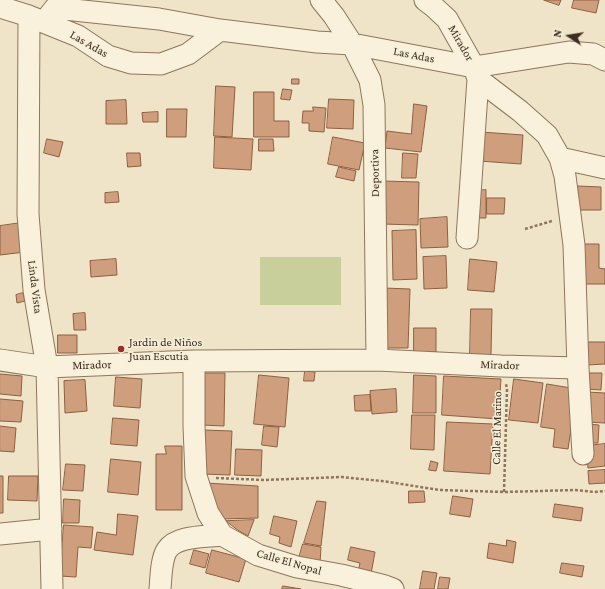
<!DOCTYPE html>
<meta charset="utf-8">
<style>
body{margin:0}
#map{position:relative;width:605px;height:589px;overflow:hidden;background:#f0e4c8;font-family:"Crimson Pro",serif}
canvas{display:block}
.north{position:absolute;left:549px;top:16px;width:40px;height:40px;-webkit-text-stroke:3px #f7eed8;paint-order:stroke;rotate:282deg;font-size:11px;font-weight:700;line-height:16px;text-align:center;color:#3d2e20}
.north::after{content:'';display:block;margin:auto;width:14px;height:18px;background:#3d2e20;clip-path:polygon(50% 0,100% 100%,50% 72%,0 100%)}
</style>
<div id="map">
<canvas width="605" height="589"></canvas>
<div class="north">N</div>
</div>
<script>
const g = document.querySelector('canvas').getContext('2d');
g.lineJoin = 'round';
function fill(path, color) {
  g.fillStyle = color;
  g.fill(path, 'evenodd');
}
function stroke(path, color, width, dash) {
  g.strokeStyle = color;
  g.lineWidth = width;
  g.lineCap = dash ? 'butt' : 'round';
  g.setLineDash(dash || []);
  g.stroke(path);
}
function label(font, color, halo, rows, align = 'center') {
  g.font = font + ' "Crimson Pro",serif';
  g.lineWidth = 3;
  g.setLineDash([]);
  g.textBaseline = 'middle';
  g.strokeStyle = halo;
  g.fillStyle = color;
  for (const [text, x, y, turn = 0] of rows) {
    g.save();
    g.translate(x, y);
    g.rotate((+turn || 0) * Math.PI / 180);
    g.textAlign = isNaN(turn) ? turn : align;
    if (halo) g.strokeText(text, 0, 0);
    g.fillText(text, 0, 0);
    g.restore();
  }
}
const green = new Path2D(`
 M260,257H341V305H260Z`);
const building = new Path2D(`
 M544,0H561L559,5Z
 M574,0H599L596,13L572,8Z
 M292,79H299V84H292Z
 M216,86L235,87L232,137L214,136Z
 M283,89L292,90L290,100L281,99Z
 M254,92H274V121H289V137H254Z
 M329,99L354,100L353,129L327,128Z
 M126,100L127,124H106V101Z
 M414,104L427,106L421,152L385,148L387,131L411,134Z
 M313,107L326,108L324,132L309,131V123H302L303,111H313Z
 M167,109H187L186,137H167Z
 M158,112V122H143L142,113Z
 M481,132L523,135L521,164L479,161Z
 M215,137L253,139L251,170L214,168Z
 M333,137L365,143L359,170L328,164Z
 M47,139L63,142L59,157L44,153Z
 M259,139H273L274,151H259Z
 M127,153H140L141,166L128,167Z
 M403,153L418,154L416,178H402Z
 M339,167L356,171L354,181L336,177Z
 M383,181L419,182L418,225L382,224Z
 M578,186L601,187V210H578Z
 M486,190V218H473V191Z
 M118,192L119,202L105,203V193Z
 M487,198H505L504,214H487Z
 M447,217L448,247L421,248L420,219Z
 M21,223L25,252L0,255V226Z
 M416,230L417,279L393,280L392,231Z
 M583,244H599V268L605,269V284H583Z
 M446,256L447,288L424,289L423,257Z
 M116,259L117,275L91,277L90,261Z
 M470,259L497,262L494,292L468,290Z
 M384,288L410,289L408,348H383Z
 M23,293L25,301L17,303L16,295Z
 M471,309H492L491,355H470Z
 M85,313L86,330H74L73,314Z
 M414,328H436V352H414Z
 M58,335H77V353H58Z
 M587,342H605V364L587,365Z
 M305,371L315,372L314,381H304Z
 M202,373H225L224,426L201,425Z
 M588,373H602L601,390L587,389Z
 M0,374L22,376L21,396L0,394Z
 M259,375L289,378L285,427L254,424Z
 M414,375L436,376V413H413Z
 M444,376L501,379L498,419L442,415Z
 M116,377L142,379L140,408L114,406Z
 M514,379L543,383L538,423L509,420Z
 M85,380L87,411L65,413L64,381Z
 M547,384L577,389L568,449L553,447L555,429L541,427Z
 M396,389L397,412L372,414L370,391Z
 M587,392L605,393V423L586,422Z
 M370,395L371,411H355L354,396Z
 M0,399L23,401L21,422L0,421Z
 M412,415H435L434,450L411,449Z
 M113,418L139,420L137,446L111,444Z
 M447,422L493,424L490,474L444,471Z
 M588,424L599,425L598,443H587Z
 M0,426L16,428L14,452L0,451Z
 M264,426L279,427L277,447L262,445Z
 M204,430L232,431L230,475L203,474Z
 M605,444V466L588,468L586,446Z
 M165,446H182V510H156V454H166Z
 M236,449L262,450L261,476L235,475Z
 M111,459L141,462L138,495L108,492Z
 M431,461L438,463L436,471L429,470Z
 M66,464L85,465L83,491L63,490Z
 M605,470V483L589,484L588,471Z
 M0,476H3V513H0Z
 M9,476H38L37,501L8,500Z
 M205,483L258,486V518L222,519Z
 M409,491H424L425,502L409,503Z
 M453,496L473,499L470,517L450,514Z
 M64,499L80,500L79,523H63Z
 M317,501L326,502L321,546L304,543Z
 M555,504L583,508L581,521L553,517Z
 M118,514L138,516L133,555L94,550L97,532L116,535Z
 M274,516L297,521L291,547L279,543L280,537L270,534Z
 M254,520L248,536L239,531L226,521Z
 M64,525L93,527L91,548L78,547L76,577L60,576Z
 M507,540L516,542L513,563L487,558L489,543L506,546Z
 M303,544L321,547L320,563L299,558Z
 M351,547L375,552L371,574L358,572L360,563L348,560Z
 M194,550L209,554L205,568L190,564Z
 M212,550L246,559L239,582L206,573Z
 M562,563L584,566L582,577L560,573Z
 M423,571L437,573L434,589H420Z
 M440,577L450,578L448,589H438Z
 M283,586L301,589H282Z`);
const path = new Path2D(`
 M525,229L552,221
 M216,478L264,480L342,477L382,481L440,490L504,492L575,490L594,492L605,491
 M504,492L507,389L506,384`);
const minor = new Path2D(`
 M321,0L334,16L352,44L370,80L374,105L377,360
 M0,7L29,16L28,214L34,290L47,367L52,589
 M31,17L78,36L108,56L131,63L161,64L188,54L220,30
 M44,22L55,8L159,19L220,30L317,42L352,44L474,67L569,52L593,54L605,60
 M560,158L605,168
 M467,238L478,79
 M0,360L47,367L194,361L377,360L501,366L578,368L574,245L565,176L560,158L547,135L520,111L478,79L474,67L447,19L433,6L425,0
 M194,361V426L196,476L208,513L222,535L258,555L297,567L341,575L385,586L393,589
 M578,368L583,454
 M0,534L51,529
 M160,589C161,578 161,559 167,550C176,535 207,537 222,535`);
const markers = [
 [121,349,4,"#9e2a2b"]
];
const streetNames = [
 ["Mirador",461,43,60],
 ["Las Adas",89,44,30],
 ["Las Adas",414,55,11],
 ["Deportiva",375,173,-91],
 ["Linda Vista",35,287,83],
 ["Mirador",92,365,-2],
 ["Mirador",500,365,2],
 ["Calle El Marino",497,428,-89],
 ["Calle El Nopal",289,562,16]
];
const poiNames = [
 ["Jardin de Niños",129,342],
 ["Juan Escutia",129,356]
];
fill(green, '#c9cf9b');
fill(building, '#cf9f7d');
stroke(building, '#8d5f41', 1);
stroke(minor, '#8d765c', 23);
stroke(path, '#8d765c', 2.5, [3, 2]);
stroke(minor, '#faf1dc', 21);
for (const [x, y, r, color] of markers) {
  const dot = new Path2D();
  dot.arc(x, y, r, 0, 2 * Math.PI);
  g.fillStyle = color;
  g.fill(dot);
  stroke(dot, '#f7eed8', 1.5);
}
label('12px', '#3d2e20', '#f7eed8', streetNames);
label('12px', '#3d2e20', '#f7eed8', poiNames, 'left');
</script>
